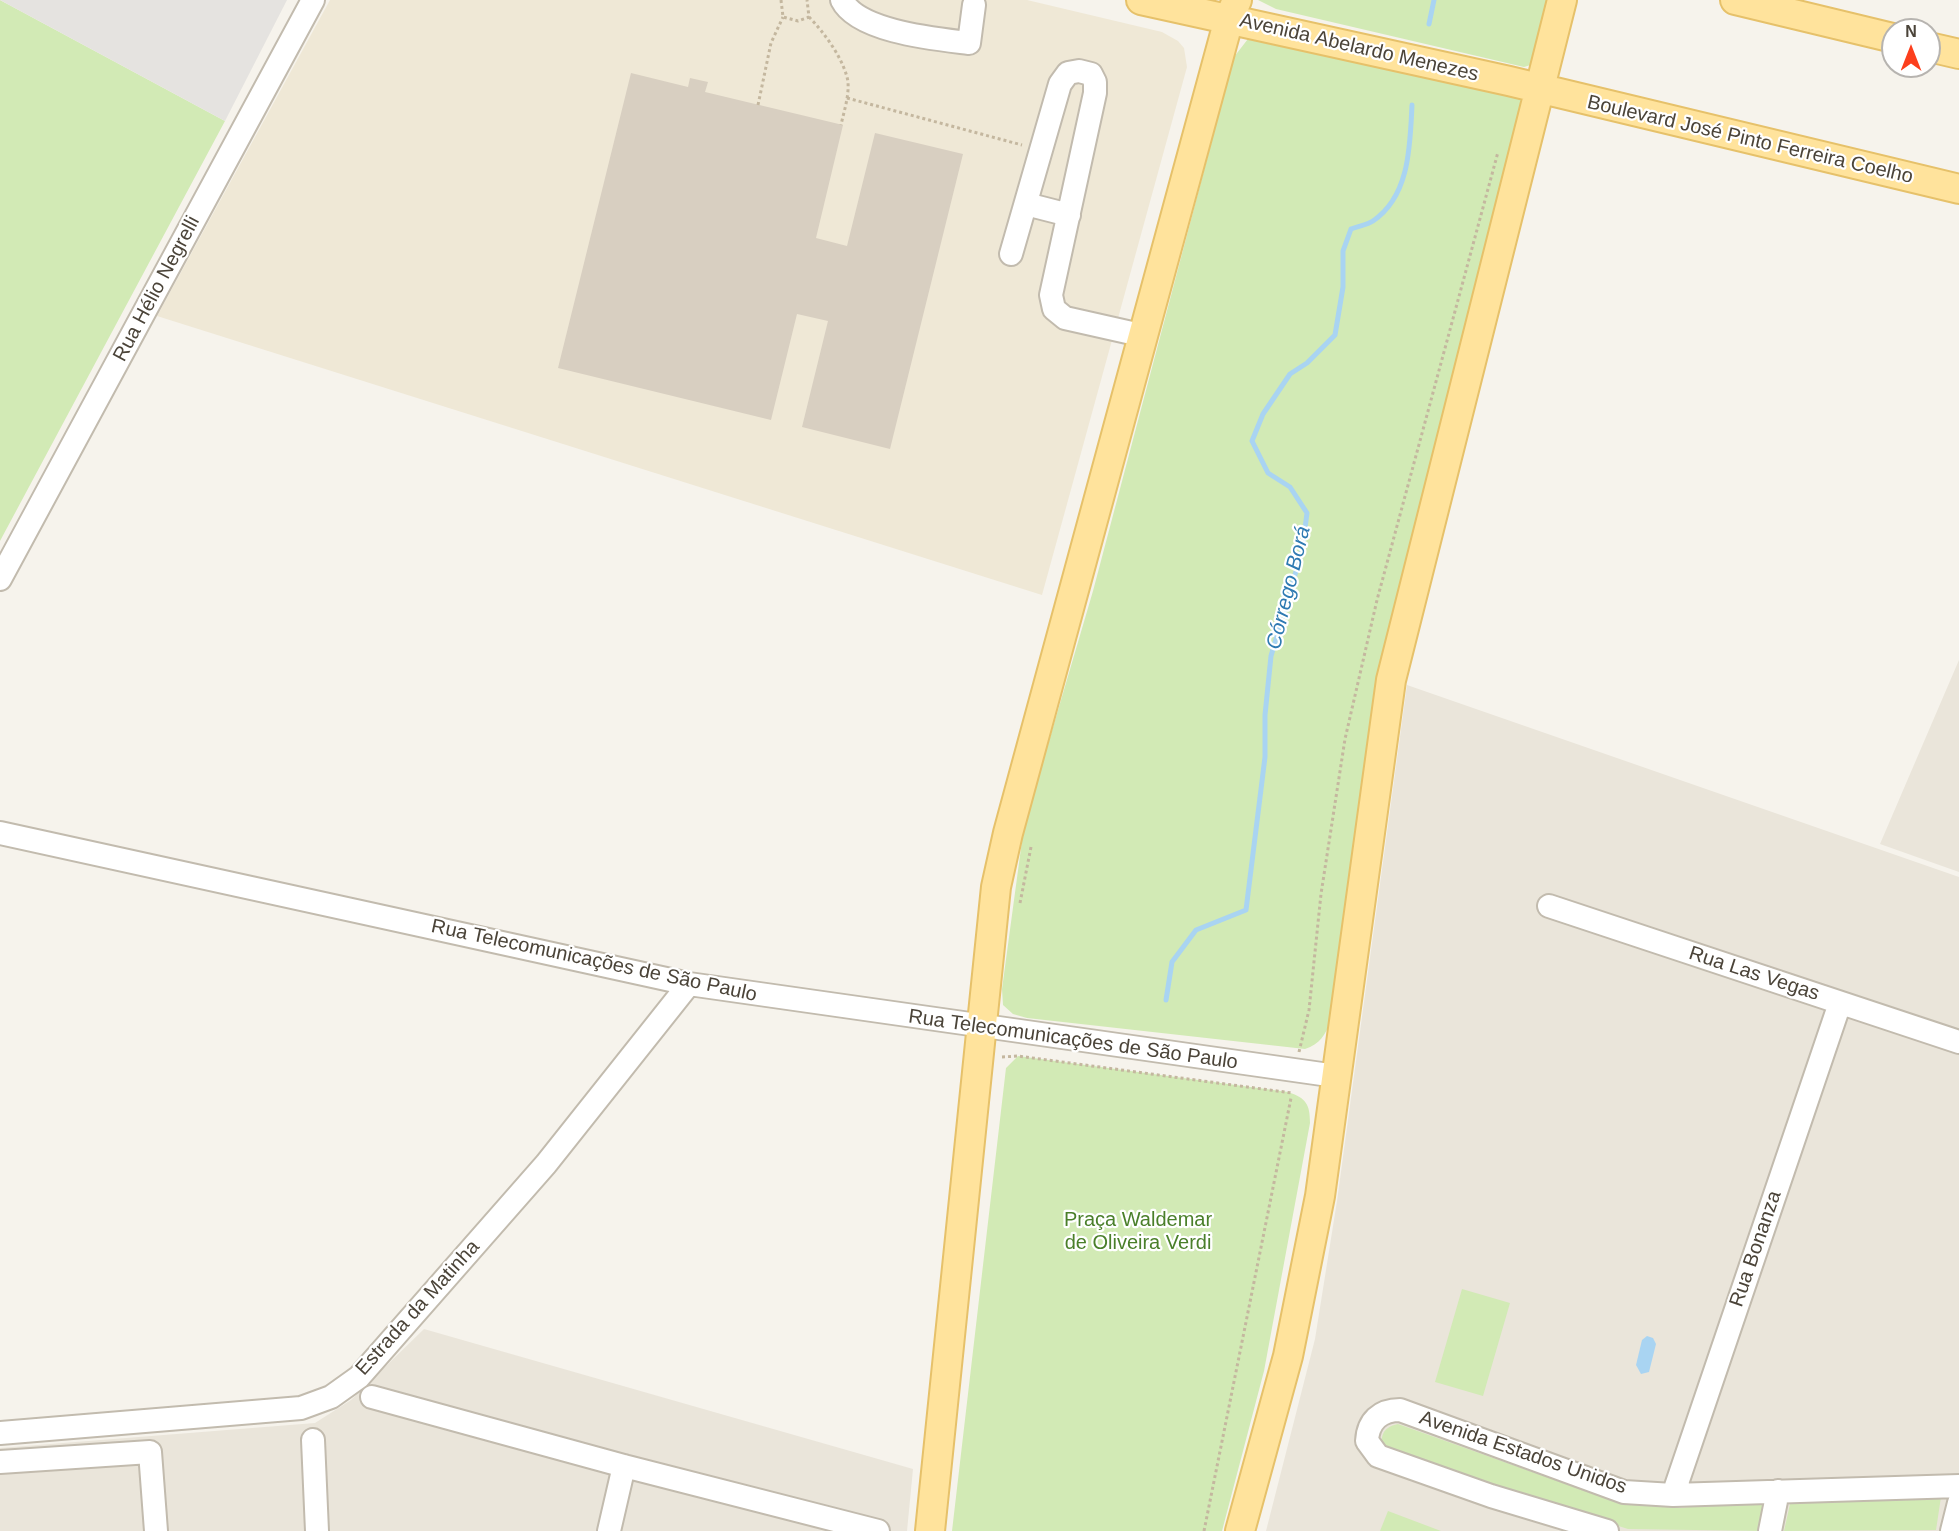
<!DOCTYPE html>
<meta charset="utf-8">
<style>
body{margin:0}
#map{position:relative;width:1959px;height:1531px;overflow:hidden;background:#f6f3ec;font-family:Arial,sans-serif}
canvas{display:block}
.north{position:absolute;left:1881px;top:18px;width:60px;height:60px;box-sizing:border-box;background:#fff;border:2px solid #b7b4b0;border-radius:50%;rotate:0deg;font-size:16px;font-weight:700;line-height:24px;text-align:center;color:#4b4439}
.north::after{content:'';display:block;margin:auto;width:21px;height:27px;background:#fc3f1d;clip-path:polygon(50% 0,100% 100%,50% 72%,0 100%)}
</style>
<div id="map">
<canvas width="1959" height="1531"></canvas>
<div class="north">N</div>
</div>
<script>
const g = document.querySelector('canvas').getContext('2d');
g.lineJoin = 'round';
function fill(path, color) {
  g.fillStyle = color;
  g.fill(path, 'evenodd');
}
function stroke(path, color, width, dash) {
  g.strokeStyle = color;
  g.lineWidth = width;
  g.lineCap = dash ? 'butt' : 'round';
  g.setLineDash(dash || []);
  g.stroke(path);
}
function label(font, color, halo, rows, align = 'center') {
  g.font = font + ' Arial,sans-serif';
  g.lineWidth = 4.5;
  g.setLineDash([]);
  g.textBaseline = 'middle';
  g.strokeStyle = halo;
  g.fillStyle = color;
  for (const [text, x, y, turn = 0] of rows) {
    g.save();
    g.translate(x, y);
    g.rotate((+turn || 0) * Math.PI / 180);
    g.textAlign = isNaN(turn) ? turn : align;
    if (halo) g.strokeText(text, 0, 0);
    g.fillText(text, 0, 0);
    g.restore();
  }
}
const residential = new Path2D(`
 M1959,660V872L1880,844Z
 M1407,685L1959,877V1531H1266L1315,1339L1337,1201Z
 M424,1329L913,1469L907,1531H0V1448L315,1423L351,1400Z`);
const education = new Path2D(`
 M330,0H1027L1162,32L1178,41L1184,48L1187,67L1042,595L157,316Z`);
const green = new Path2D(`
 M0,0L225,121L0,541Z
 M1258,0H1554L1534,64L1524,67L1276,9Z
 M1251,35L1519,97L1525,105L1331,1021C1325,1035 1320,1044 1305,1049L1027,1018L1013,1014L1003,1005L1002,989L1024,826L1093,591L1234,57Z
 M1018,1056L1288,1092C1306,1098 1310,1104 1310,1123L1264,1371L1222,1531H952L1006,1068Z
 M1462,1289L1510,1303L1483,1396L1435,1382Z
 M1398,1424L1611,1500L1681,1508L1764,1497L1763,1531L1628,1529L1384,1452C1379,1438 1382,1427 1398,1424Z
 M1792,1495L1941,1497L1936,1530L1784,1531Z
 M1388,1511L1441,1531H1380Z`);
const parking = new Path2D(`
 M0,0H287L225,121Z`);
const water = new Path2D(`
 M1647,1336L1653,1338L1656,1344L1649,1372L1641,1374L1636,1365L1642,1340Z`);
const stream = new Path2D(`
 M1429,24L1434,0
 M1166,1000L1172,962L1196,930L1246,910L1265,757V715L1271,656L1302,551L1307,513L1290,487L1268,473L1252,441L1263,414L1290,374L1307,363L1335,335L1343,287V251L1351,229C1358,226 1367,225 1373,221C1410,196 1410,145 1412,105`);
const building = new Path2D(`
 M631,73L688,87L690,78L708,82L705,92L843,125L816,238L847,246L875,133L963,154L890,449L802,427L828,321L797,314L771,420L558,368Z`);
const path = new Path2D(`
 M781,0L783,17L798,21L809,17L807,0
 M809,17C824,32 845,61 848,82C849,97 844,111 841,125
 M847,98L1022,145
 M758,105L771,43L783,17
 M1020,903L1031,847
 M1299,1052L1309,1010L1321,894L1345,739L1377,600L1498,152
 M1002,1057L1018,1056L1292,1093
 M1204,1531L1291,1098`);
const minor = new Path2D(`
 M842,0C858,32 937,39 969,43L974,5
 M1026,204L1069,215
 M1011,254L1060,84L1068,73L1079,71L1091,74L1095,82V93L1051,295L1054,309L1065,318L1145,336
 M0,579L313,0
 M0,833L689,984L1336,1076
 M1549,906L1959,1042
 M372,1397L624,1466L878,1531
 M0,1433L301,1408L331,1397L359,1377L546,1164L689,984
 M313,1440L317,1531
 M0,1462L150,1452L156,1531
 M1673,1495L1840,1003
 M609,1531L624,1466
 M1607,1531L1491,1496L1378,1456L1367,1441C1368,1421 1380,1410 1400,1410L1624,1492L1673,1495L1959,1486
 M1770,1531L1778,1491
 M1952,1531L1959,1503`);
const major = new Path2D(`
 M1141,0L1509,81L1959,189
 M1735,0L1893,38
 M1929,47L1959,54
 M930,1531L996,887L1008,833L1229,19L1237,0
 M1240,1531L1288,1356L1320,1196L1391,680L1562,0`);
const streetNames = [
 ["Avenida Abelardo Menezes",1359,48,13],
 ["Boulevard José Pinto Ferreira Coelho",1750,140,13],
 ["Rua Hélio Negrelli",157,289,-62],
 ["Rua Telecomunicações de São Paulo",594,961,12],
 ["Rua Las Vegas",1754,974,18],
 ["Rua Telecomunicações de São Paulo",1073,1040,8],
 ["Rua Bonanza",1756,1249,-71],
 ["Estrada da Matinha",418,1308,-48],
 ["Avenida Estados Unidos",1523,1453,19]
];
const parkNames = [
 ["Praça Waldemar",1138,1220],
 ["de Oliveira Verdi",1138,1243]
];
const waterNames = [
 ["Córrego Borá",1289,588,-76]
];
fill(residential, '#eae5da');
fill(education, '#efe8d6');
fill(green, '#d2eab5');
fill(parking, '#e5e3e0');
fill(water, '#a9d4f2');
stroke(stream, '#a9d4f2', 5);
fill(building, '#d8cfc1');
stroke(minor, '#c2bbae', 26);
stroke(major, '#e6c16a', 32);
stroke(path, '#c4b79f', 3, [3, 3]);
stroke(minor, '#fff', 22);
stroke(major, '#ffe39c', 28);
label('20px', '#4b4439', '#fff', streetNames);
label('20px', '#4a7f2a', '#fff', parkNames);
label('italic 21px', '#2e7ab2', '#fff', waterNames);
</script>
